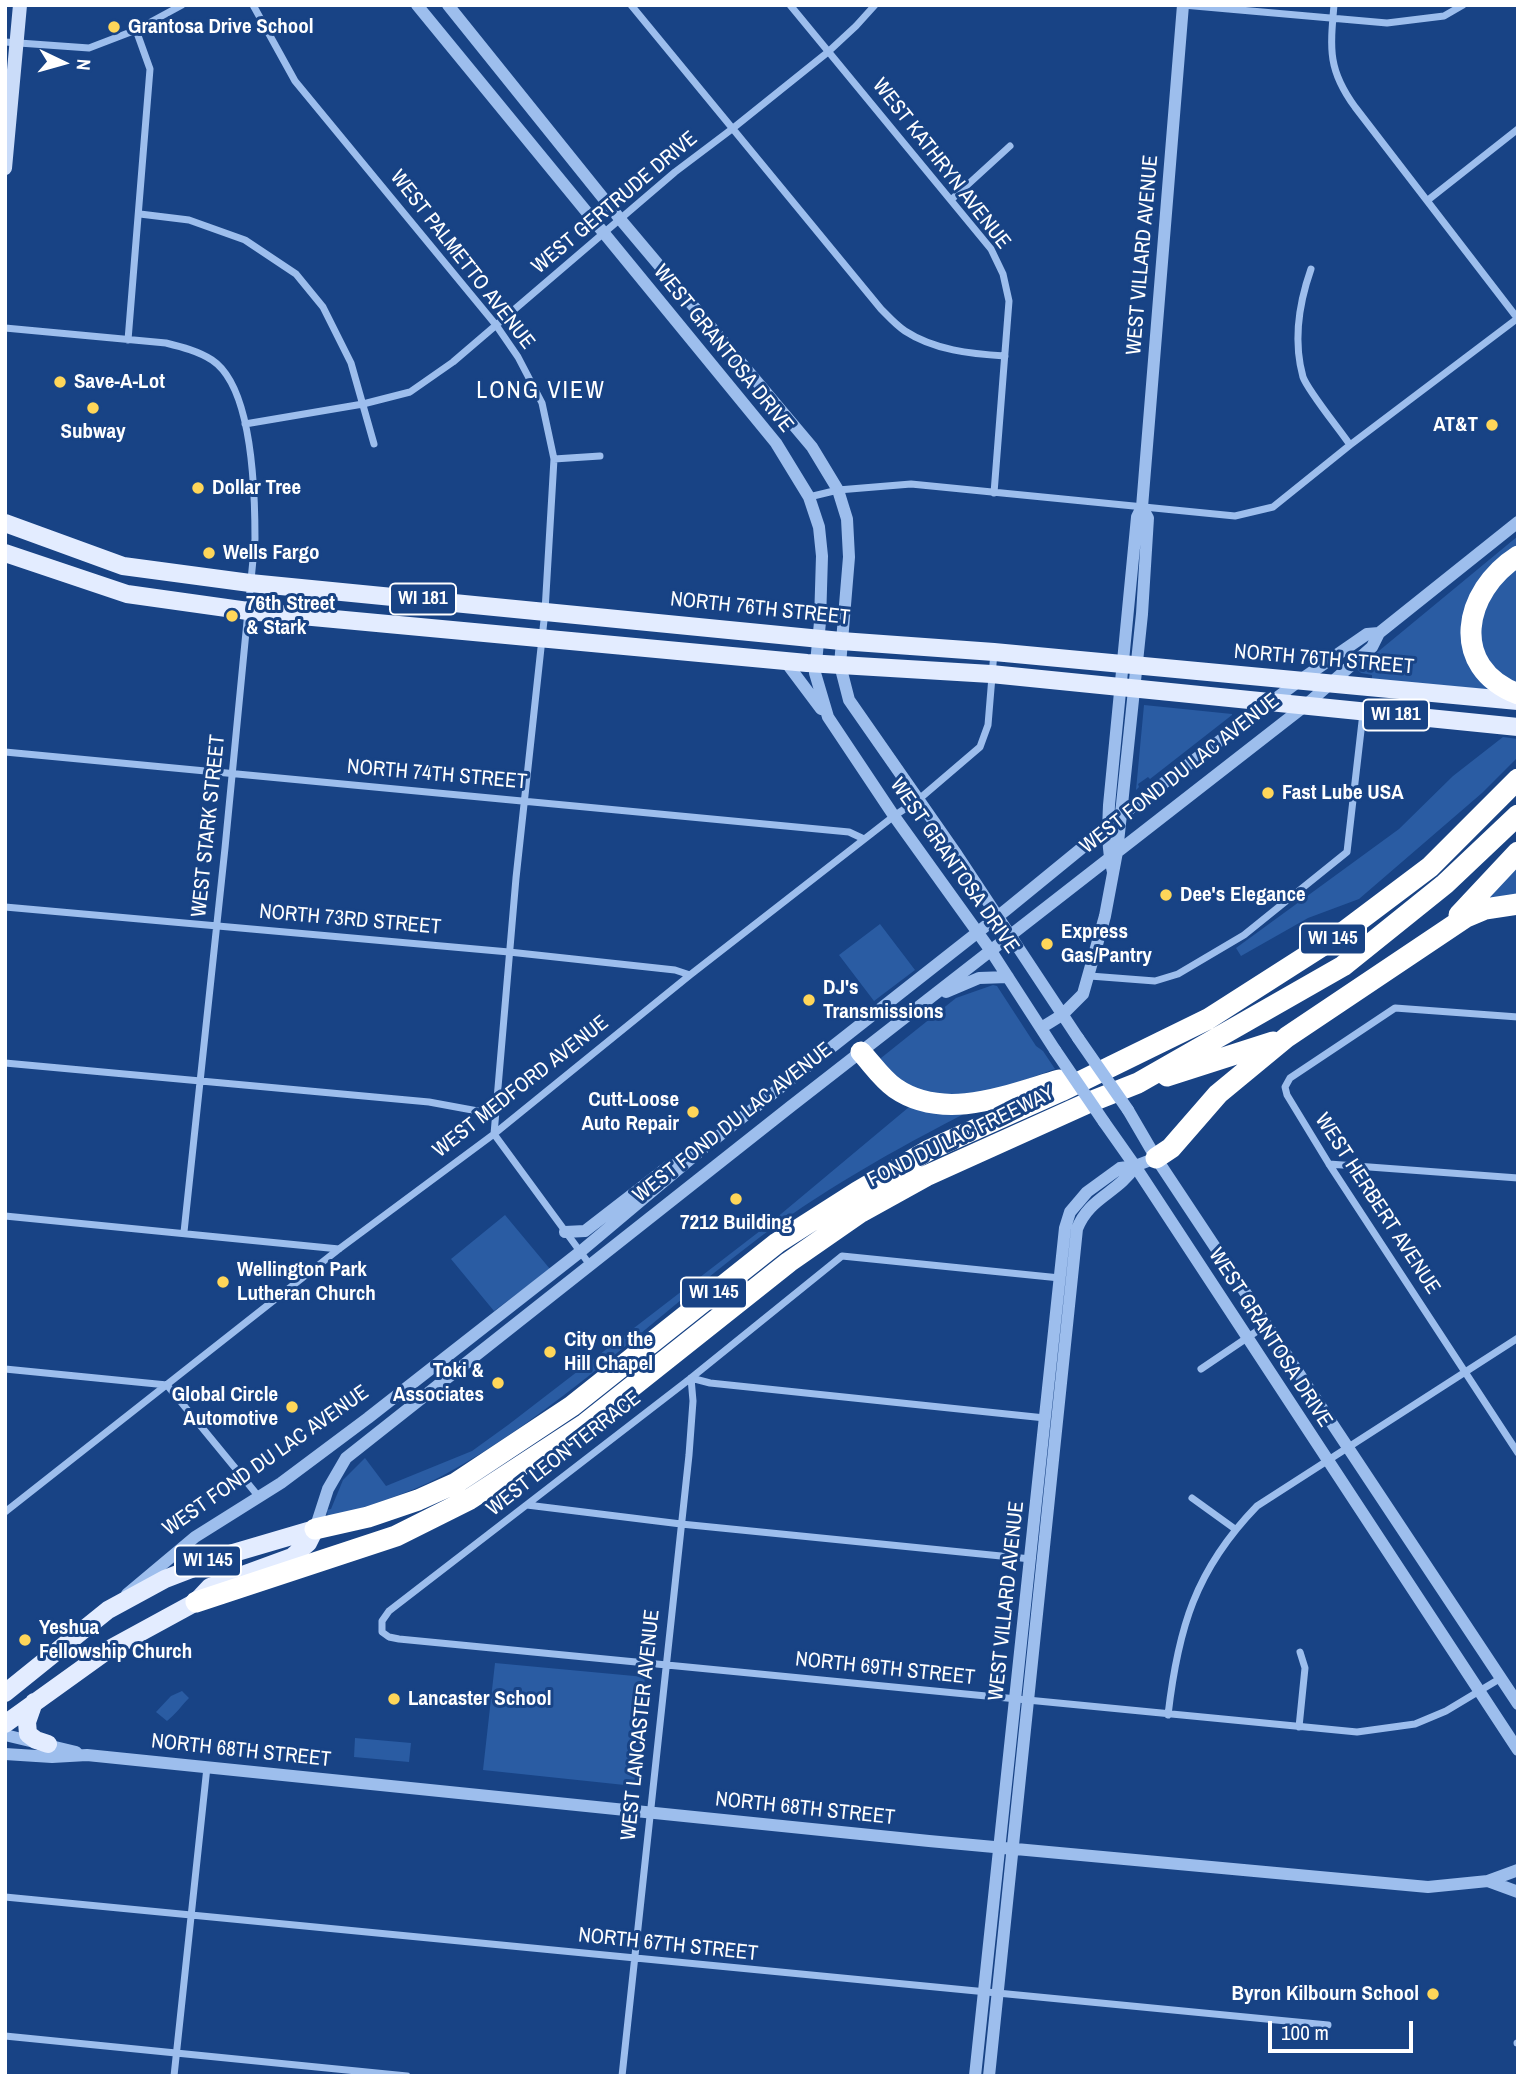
<!DOCTYPE html>
<style>
body{margin:0}
#map{position:relative;width:1523px;height:2081px;overflow:hidden;background:#184385;font-family:"Archivo Narrow",sans-serif}
canvas{display:block}
.frame{position:absolute;inset:0;border:7px solid #fff;pointer-events:none}
.north{position:absolute;left:28px;top:28px;width:70px;height:70px;-webkit-text-stroke:5px #184385;paint-order:stroke;rotate:95deg;font-size:19px;font-weight:700;line-height:28px;text-align:center;color:#fff}
.north::after{content:'';display:block;margin:auto;width:24px;height:32px;background:#fff;clip-path:polygon(50% 0,100% 100%,50% 72%,0 100%)}
.scale{position:absolute;left:1268px;top:2021px;width:145px;height:32px;box-sizing:border-box;border:4px solid #fff;border-top:0;padding-left:9px;font-size:21px;line-height:24px;white-space:nowrap;color:#fff;-webkit-text-stroke:5px #184385;paint-order:stroke}
</style>
<div id="map">
<canvas width="1523" height="2081"></canvas>
<div class="frame"></div>
<div class="north">N</div>
<div class="scale">100 m</div>
</div>
<script>
const g = document.querySelector('canvas').getContext('2d');
g.lineJoin = 'round';
function fill(path, color) {
  g.fillStyle = color;
  g.fill(path, 'evenodd');
}
function stroke(path, color, width, dash) {
  g.strokeStyle = color;
  g.lineWidth = width;
  g.lineCap = dash ? 'butt' : 'round';
  g.setLineDash(dash || []);
  g.stroke(path);
}
function label(font, color, halo, rows, align = 'center') {
  g.font = font + ' "Archivo Narrow",sans-serif';
  g.lineWidth = 6;
  g.setLineDash([]);
  g.textBaseline = 'middle';
  g.strokeStyle = halo;
  g.fillStyle = color;
  for (const [text, x, y, turn = 0] of rows) {
    g.save();
    g.translate(x, y);
    g.rotate((+turn || 0) * Math.PI / 180);
    g.textAlign = isNaN(turn) ? turn : align;
    if (halo) g.strokeText(text, 0, 0);
    g.fillText(text, 0, 0);
    g.restore();
  }
}
const green = new Path2D(`
 M1518,536V553L1470,612L1494,690L1372,679V675L1361,673L1357,669Z
 M1518,565V690L1483,656L1478,628L1497,583Z
 M1144,705L1232,714V715L1150,779L1148,777L1138,784L1139,787L1136,790Z
 M1503,737L1518,739V757L1482,793L1359,899L1308,918L1241,956L1236,948L1399,829L1453,776Z
 M1518,855V899L1476,905Z
 M880,924L915,970L874,1001L839,955Z
 M993,985L997,986L1036,1046L1043,1051L1055,1069L997,1090L966,1098L915,1092L883,1069L881,1058L956,998Z
 M915,1102L972,1110C895,1149 819,1192 751,1244C649,1322 555,1415 442,1476C406,1495 366,1506 328,1519L327,1510L331,1509L343,1480L365,1458L386,1486L472,1451L508,1425L769,1224Z
 M505,1215L550,1269L494,1311L451,1259Z
 M495,1663L645,1677L634,1786L483,1770Z
 M182,1691L189,1698C181,1706 176,1714 167,1721L156,1712L171,1696Z
 M355,1738L411,1743L409,1762L354,1757Z`);
const minor = new Path2D(`
 M253,5L295,81L496,325L518,357L542,403L554,459L545,611L516,878L494,1134L590,1265
 M631,5L881,309C888,316 896,325 905,331C934,350 971,354 1005,356
 M790,5L991,249L1003,274L1009,301L994,493
 M1183,5L1387,23L1444,16L1463,5
 M1334,5C1330,50 1328,70 1355,107L1518,319
 M5,42L89,48L136,30L182,5
 M952,199L1010,146
 M1428,200L1518,129
 M140,214L189,220L245,240L296,274L323,307L351,363L374,444
 M1311,269C1299,303 1293,341 1303,377C1308,391 1340,430 1350,445
 M5,328L166,343C182,347 198,351 212,360C253,387 255,494 255,539L225,848L184,1232
 M128,340L150,69L136,30
 M245,424L363,404L410,392L453,362L675,172L732,129L828,52L856,26L875,5
 M554,459L600,456
 M809,497L838,490L911,484L1235,516L1273,507L1350,445L1518,318
 M5,752L849,832L864,839
 M5,907L509,952L675,970L690,975
 M1090,976L1155,981L1178,974L1244,935L1347,852L1363,713
 M1518,1017L1395,1008L1290,1078L1285,1087L1287,1095L1329,1164L1518,1453
 M5,1063L429,1102L494,1114
 M1329,1164L1518,1178
 M5,1216L339,1249
 M1060,1278L842,1256L691,1378L389,1611L382,1621V1632L389,1637L399,1639L1357,1732L1415,1724L1446,1711L1501,1678
 M5,1369L167,1385L259,1497
 M1201,1369L1266,1325
 M1192,1498L1235,1529
 M527,1505L681,1524L1031,1559
 M5,1512L339,1249L494,1134L690,975L894,816L918,800L980,747L988,725L994,652
 M1168,1715C1178,1629 1195,1570 1257,1506L1518,1338
 M1299,1727L1305,1668L1300,1652
 M5,1897L1328,2025
 M5,2036L407,2076
 M1517,2043H1518
 M174,2076L207,1767
 M622,2076L689,1455L693,1401L691,1378L710,1383L1045,1418`);
const tertiary = new Path2D(`
 M417,5L776,443L809,497L819,527L822,556L820,622L815,673L828,717L894,816L991,951L1055,1050
 M448,5L620,219L812,447L838,490L847,519L849,557L840,665L849,700L957,855L1078,1038
 M785,661L821,709
 M1113,872C1107,849 1108,827 1109,805L1137,517L1142,507L1183,5
 M946,992L979,978L1008,977
 M1041,1028L1062,1015L1083,994L1105,916L1117,852L1142,614L1148,518L1142,507
 M1128,1110L1156,1158L1518,1704
 M1104,1122L1135,1166L1518,1750
 M565,1232L585,1231L669,1166L684,1164
 M315,1529L328,1489L346,1458L790,1107L1306,705L1372,647L1379,633L1518,522
 M127,1594L195,1537L281,1483L368,1418L580,1252L706,1146L1006,910L1132,807L1299,681L1367,634L1379,633
 M5,1735L76,1752
 M5,1754L52,1757L87,1755L929,1841L1428,1887L1488,1881L1518,1870
 M1488,1881L1518,1892
 M975,2076L1065,1228L1070,1212L1087,1192L1120,1168L1135,1166L1156,1158
 M989,2076L1077,1229C1089,1197 1119,1193 1135,1166`);
const secondary = new Path2D(`
 M5,168L20,5`);
const primary = new Path2D(`
 M5,523L123,566L250,583L841,641L994,652L1518,701
 M5,553L127,594L248,611L807,663L991,674L1518,727
 M5,1693L108,1610L165,1579L230,1554L315,1529
 M34,1702L27,1722L28,1734L36,1740L48,1744
 M5,1724L108,1650L196,1602L210,1587L292,1557L308,1543L315,1529`);
const motorway = new Path2D(`
 M1518,556C1463,591 1448,667 1518,694
 M1459,915L1518,852
 M861,1052C872,1064 882,1079 895,1088C944,1122 1008,1095 1059,1080
 M1167,1076L1273,1042
 M1156,1158L1171,1148L1218,1094L1287,1037L1466,917L1485,909L1518,904
 M315,1529L368,1517L418,1500L456,1483L572,1406L777,1243L857,1192L929,1150L1061,1091L1208,1019L1341,934L1430,867L1518,779
 M196,1602L396,1536L470,1499L585,1424L789,1262L861,1212L926,1176L1090,1102L1138,1083L1343,966L1445,884L1518,815`);
const tertiaryBridge = new Path2D(`
 M1078,1038L1128,1110
 M1055,1050L1104,1122`);
const markers = [
 [114,27,7,"#ffd659"],
 [60,382,7,"#ffd659"],
 [93,408,7,"#ffd659"],
 [1492,425,7,"#ffd659"],
 [198,488,7,"#ffd659"],
 [209,553,7,"#ffd659"],
 [232,616,7,"#ffd659"],
 [1268,793,7,"#ffd659"],
 [1166,895,7,"#ffd659"],
 [1047,944,7,"#ffd659"],
 [809,1000,7,"#ffd659"],
 [693,1112,7,"#ffd659"],
 [736,1199,7,"#ffd659"],
 [223,1282,7,"#ffd659"],
 [550,1352,7,"#ffd659"],
 [498,1383,7,"#ffd659"],
 [292,1407,7,"#ffd659"],
 [25,1640,7,"#ffd659"],
 [394,1699,7,"#ffd659"],
 [1433,1994,7,"#ffd659"]
];
const shields = [
 [423,599,66],
 [1396,715,66],
 [1333,939,66],
 [714,1293,66],
 [208,1561,66]
];
const shieldNames = [
 ["WI 181",423,599],
 ["WI 181",1396,715],
 ["WI 145",1333,939],
 ["WI 145",714,1293],
 ["WI 145",208,1561]
];
const poiNames = [
 ["Grantosa Drive School",128,27],
 ["Save-A-Lot",74,382],
 ["AT&T",1478,425,"right"],
 ["Subway",93,432,"center"],
 ["Dollar Tree",212,488],
 ["Wells Fargo",223,553],
 ["76th Street",246,604],
 ["& Stark",246,628],
 ["Fast Lube USA",1282,793],
 ["Dee's Elegance",1180,895],
 ["Express",1061,932],
 ["Gas/Pantry",1061,956],
 ["DJ's",823,988],
 ["Transmissions",823,1012],
 ["Cutt-Loose",679,1100,"right"],
 ["Auto Repair",679,1124,"right"],
 ["7212 Building",736,1223,"center"],
 ["Wellington Park",237,1270],
 ["Lutheran Church",237,1294],
 ["City on the",564,1340],
 ["Hill Chapel",564,1364],
 ["Toki &",484,1371,"right"],
 ["Associates",484,1395,"right"],
 ["Global Circle",278,1395,"right"],
 ["Automotive",278,1419,"right"],
 ["Yeshua",39,1628],
 ["Fellowship Church",39,1652],
 ["Lancaster School",408,1699],
 ["Byron Kilbourn School",1419,1994,"right"]
];
const streetNames = [
 ["WEST KATHRYN AVENUE",941,164,52],
 ["WEST GERTRUDE DRIVE",615,203,-40],
 ["WEST VILLARD AVENUE",1143,255,-85],
 ["WEST PALMETTO AVENUE",462,260,52],
 ["WEST GRANTOSA DRIVE",723,349,51],
 ["NORTH 76TH STREET",760,609,6],
 ["NORTH 76TH STREET",1324,660,5],
 ["WEST FOND DU LAC AVENUE",1180,774,-38],
 ["NORTH 74TH STREET",437,775,5],
 ["WEST STARK STREET",209,826,-84],
 ["WEST GRANTOSA DRIVE",954,866,55],
 ["NORTH 73RD STREET",350,920,5],
 ["WEST MEDFORD AVENUE",521,1087,-38],
 ["WEST FOND DU LAC AVENUE",733,1123,-38],
 ["FOND DU LAC FREEWAY",961,1137,-26],
 ["WEST HERBERT AVENUE",1377,1204,57],
 ["WEST GRANTOSA DRIVE",1270,1338,57],
 ["WEST LEON TERRACE",564,1454,-38],
 ["WEST FOND DU LAC AVENUE",266,1461,-35],
 ["WEST VILLARD AVENUE",1007,1601,-84],
 ["NORTH 69TH STREET",885,1669,6],
 ["WEST LANCASTER AVENUE",641,1725,-84],
 ["NORTH 68TH STREET",241,1751,6],
 ["NORTH 68TH STREET",805,1809,6],
 ["NORTH 67TH STREET",668,1945,6]
];
const quarterNames = [
 ["LONG VIEW",541,392]
];
fill(green, '#2a5ca3');
stroke(minor, '#9dbeed', 7);
stroke(tertiary, '#9dbeed', 12);
stroke(secondary, '#cadcf9', 14);
stroke(primary, '#e3ecff', 18);
stroke(motorway, '#fff', 21);
stroke(tertiaryBridge, '#9dbeed', 12);
for (const [x, y, r, color] of markers) {
  const dot = new Path2D();
  dot.arc(x, y, r, 0, 2 * Math.PI);
  g.fillStyle = color;
  g.fill(dot);
  stroke(dot, '#184385', 2.5);
}
for (const [x, y, w] of shields) {
  const box = new Path2D();
  box.roundRect(x - w / 2, y - 15.5, w, 31, 5);
  g.fillStyle = '#184385';
  g.fill(box);
  stroke(box, '#fff', 2);
}
label('bold 19px', '#fff', null, shieldNames);
label('bold 21px', '#fff', '#184385', poiNames, 'left');
label('21px', '#fff', '#184385', streetNames);
g.letterSpacing = '2px';
label('24px', '#fff', '#184385', quarterNames);
g.letterSpacing = '0px';
</script>
